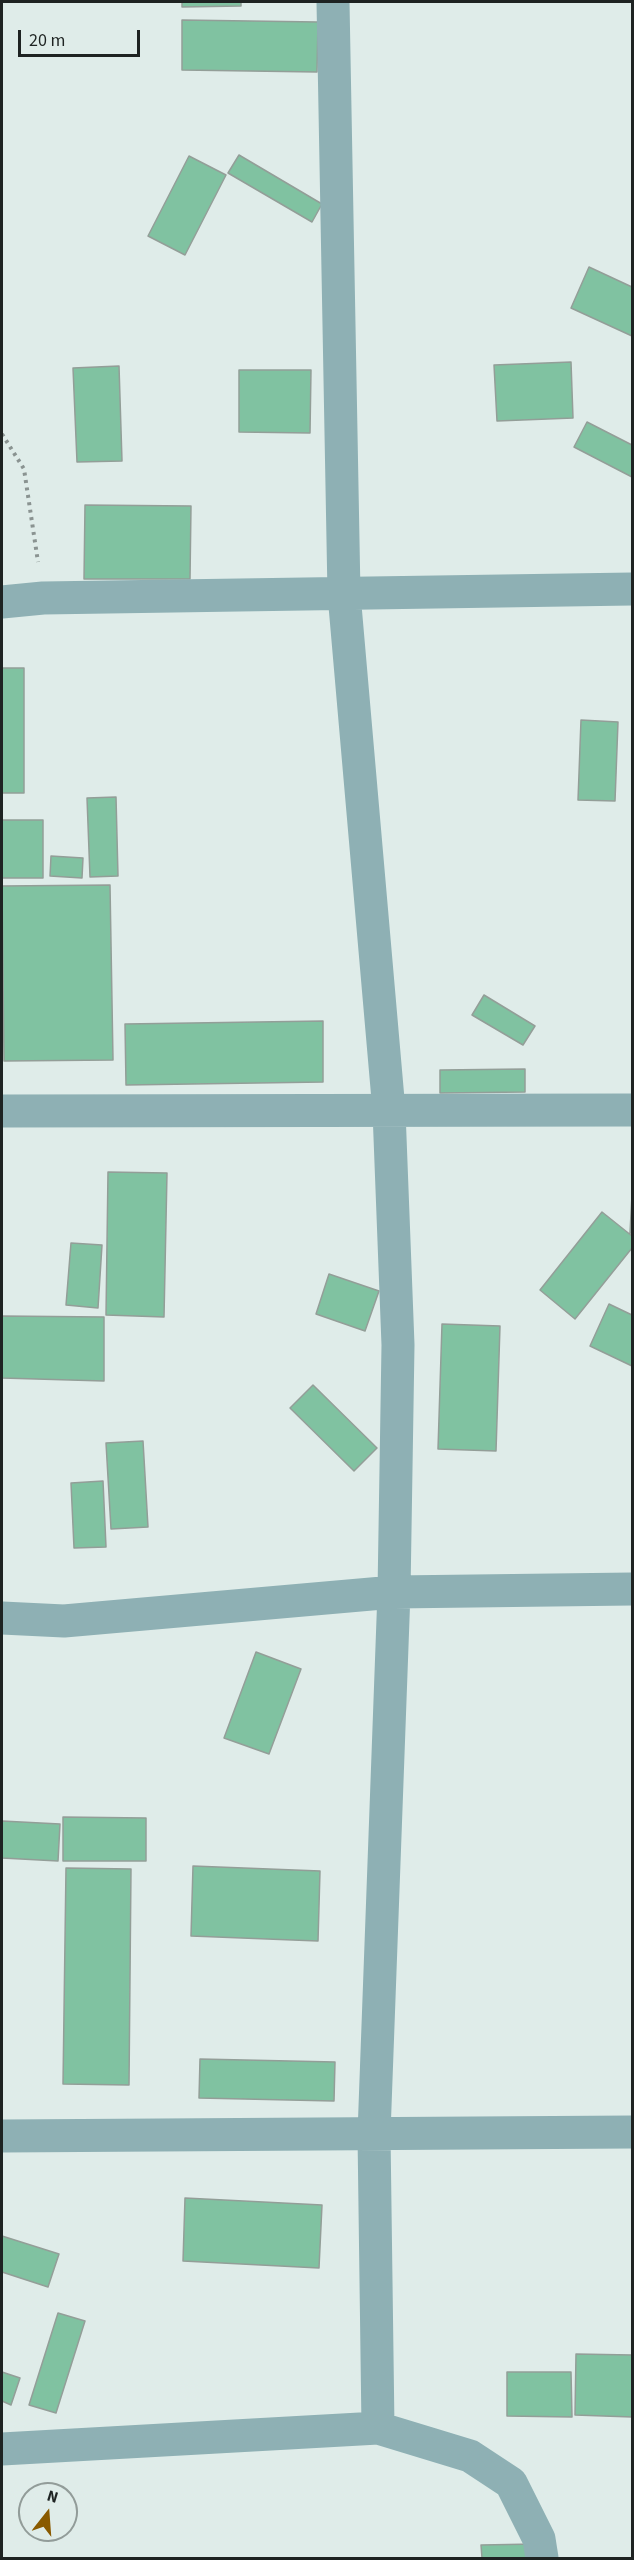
<!DOCTYPE html>
<style>
body{margin:0}
#map{position:relative;width:634px;height:2560px;overflow:hidden;background:#dfece9;font-family:"Source Sans 3",sans-serif}
canvas{display:block}
.frame{position:absolute;inset:0;border:3px solid #1e2322;pointer-events:none}
.north{position:absolute;left:18px;top:2482px;width:60px;height:60px;box-sizing:border-box;background:#dfece9;border:2px solid #929c99;border-radius:50%;rotate:17deg;font-size:16px;font-weight:700;line-height:24px;text-align:center;color:#1e2322}
.north::after{content:'';display:block;margin:auto;width:21px;height:27px;background:#895a00;clip-path:polygon(50% 0,100% 100%,50% 72%,0 100%)}
.scale{position:absolute;left:18px;top:30px;width:122px;height:27px;box-sizing:border-box;border:3px solid #1e2322;border-top:0;padding-left:8px;font-size:18px;line-height:21px;white-space:nowrap;color:#1e2322;-webkit-text-stroke:4px #dfece9;paint-order:stroke}
</style>
<div id="map">
<canvas width="634" height="2560"></canvas>
<div class="frame"></div>
<div class="north">N</div>
<div class="scale">20 m</div>
</div>
<script>
const g = document.querySelector('canvas').getContext('2d');
g.lineJoin = 'round';
function fill(path, color) {
  g.fillStyle = color;
  g.fill(path, 'evenodd');
}
function stroke(path, color, width, dash) {
  g.strokeStyle = color;
  g.lineWidth = width;
  g.lineCap = dash ? 'butt' : 'round';
  g.setLineDash(dash || []);
  g.stroke(path);
}
const building = new Path2D(`
 M182,2H241V6L182,7Z
 M182,20L318,22L317,72L182,70Z
 M239,155L322,204L312,222L228,173Z
 M189,156L226,175L185,255L148,236Z
 M589,267L632,287V336L571,308Z
 M571,362L573,418L497,421L494,365Z
 M119,366L122,461L77,462L73,368Z
 M239,370H311L310,433L239,432Z
 M587,422L632,445V477L574,447Z
 M85,505L191,506L190,579H84Z
 M2,668H24V793H2Z
 M581,720L618,722L615,801L578,800Z
 M116,797L118,876L90,877L87,798Z
 M2,820H43V878H2Z
 M51,856L83,858L82,878L50,876Z
 M110,885L113,1060L4,1061L2,886Z
 M484,995L535,1026L523,1045L472,1015Z
 M323,1021V1082L126,1085L125,1024Z
 M525,1069V1092L440,1093V1070Z
 M108,1172L167,1173L164,1317L106,1315Z
 M632,1195V1233H630Z
 M602,1212L632,1236V1248L575,1319L540,1290Z
 M71,1243L102,1245L98,1308L66,1305Z
 M329,1274L379,1291L365,1331L316,1314Z
 M609,1304L632,1315V1366L590,1346Z
 M2,1316L104,1317V1381L2,1378Z
 M442,1324L500,1326L496,1451L438,1449Z
 M313,1385L377,1448L354,1471L290,1408Z
 M143,1441L148,1527L111,1529L106,1443Z
 M103,1481L106,1547L74,1548L71,1483Z
 M256,1652L301,1669L269,1754L224,1738Z
 M63,1817L146,1818V1861H63Z
 M2,1821L60,1824L58,1861L2,1858Z
 M193,1866L320,1871L318,1941L191,1936Z
 M66,1868L131,1869L129,2085L63,2084Z
 M200,2059L335,2062L334,2101L199,2098Z
 M185,2198L322,2205L319,2268L183,2261Z
 M2,2236L59,2254L48,2287L2,2272Z
 M58,2313L85,2321L56,2413L29,2405Z
 M576,2354L632,2355V2417L575,2415Z
 M2,2372L20,2378L11,2405L2,2401Z
 M507,2372H571L572,2417L507,2416Z
 M535,2544V2558H482L481,2545Z`);
const path = new Path2D(`
 M2,434L24,469L38,562`);
const minor = new Path2D(`
 M333,2L344,594L389,1111L398,1345L394,1592L374,2134L378,2428
 M2,602L43,598L632,589
 M2,1111L632,1110
 M2,1618L64,1621L394,1592L632,1589
 M2,2136L632,2132
 M2,2449L378,2428L470,2456L511,2483L539,2539L542,2558`);
fill(building, '#80c2a1');
stroke(building, '#939e98', 1.5);
stroke(path, '#8a9391', 4, [3, 4.5]);
stroke(minor, '#8eb0b4', 33);
</script>
